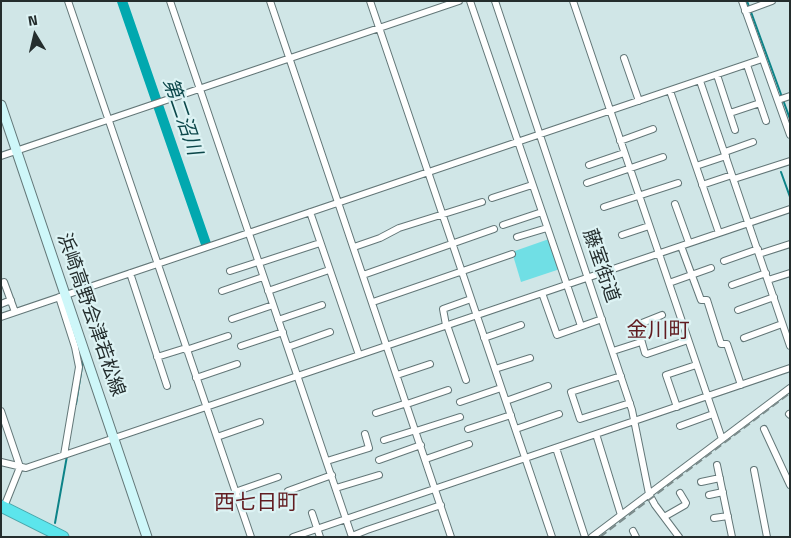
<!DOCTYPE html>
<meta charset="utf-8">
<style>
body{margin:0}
#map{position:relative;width:791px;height:538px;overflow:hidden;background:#d0e6e7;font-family:"Titillium Web",sans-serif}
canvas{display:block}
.frame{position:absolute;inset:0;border:2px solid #242d2d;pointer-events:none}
.north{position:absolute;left:10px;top:10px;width:50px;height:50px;-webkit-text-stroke:4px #ddf3f4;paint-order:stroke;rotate:351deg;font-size:14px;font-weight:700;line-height:20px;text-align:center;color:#242d2d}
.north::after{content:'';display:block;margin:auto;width:18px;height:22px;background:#242d2d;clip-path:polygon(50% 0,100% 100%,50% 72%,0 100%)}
</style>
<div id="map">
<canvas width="791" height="538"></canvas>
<div class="frame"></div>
<div class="north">N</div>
</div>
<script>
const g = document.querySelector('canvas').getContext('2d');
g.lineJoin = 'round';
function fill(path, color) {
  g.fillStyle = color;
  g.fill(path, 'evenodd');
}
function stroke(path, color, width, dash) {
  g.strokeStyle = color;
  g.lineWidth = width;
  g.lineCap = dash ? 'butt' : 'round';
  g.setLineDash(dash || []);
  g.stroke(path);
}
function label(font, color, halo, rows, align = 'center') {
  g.font = font + ' "Titillium Web","Noto Sans JP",sans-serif';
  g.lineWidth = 4.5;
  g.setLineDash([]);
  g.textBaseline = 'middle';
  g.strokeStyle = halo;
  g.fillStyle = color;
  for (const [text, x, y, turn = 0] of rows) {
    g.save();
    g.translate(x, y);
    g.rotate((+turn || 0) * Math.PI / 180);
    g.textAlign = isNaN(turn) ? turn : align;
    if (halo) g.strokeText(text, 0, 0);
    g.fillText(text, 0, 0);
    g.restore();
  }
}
const green = new Path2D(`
 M549,239L560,269L521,282L512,252Z`);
const stream = new Path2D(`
 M747,1L790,119
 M781,172L790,197
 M76,404L83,360
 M55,523L67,456`);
const river = new Path2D(`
 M122,1L206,244`);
const street = new Path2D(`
 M68,1L251,537
 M170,1L352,537
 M270,1L451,537
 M370,1L552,537
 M470,1L581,326
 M495,1L632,410L649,494L655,505L679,537
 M573,1L722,439
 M742,1L790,135
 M745,11L772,1
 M624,58L639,101
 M747,65L766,121
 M717,75L735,130
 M700,81L790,346
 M670,91L719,233
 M778,100L790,96
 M730,113L760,103
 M620,141L653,129
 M725,152L753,142
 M1,156L459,1
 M589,165L624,153
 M696,166L726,156
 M734,179L790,161
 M587,183L663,157
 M702,185L732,175
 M492,198L532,185
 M675,204L689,243
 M604,207L678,183
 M310,212L359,355
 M503,225L542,212
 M622,235L649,226
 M517,237L547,228
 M681,246L701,300H707L721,344H727L741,385
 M354,247L380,238L399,228L482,202
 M759,254L790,244
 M724,261L758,249
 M259,263L320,243
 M230,271L258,262
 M130,273L167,386
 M363,275L494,229
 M768,280L790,273
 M1,283L4,282L15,312
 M669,283L711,268
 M732,285L766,273
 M222,291L263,277
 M268,291L329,270
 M542,293L557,335L602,319
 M59,297L75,347L79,367L64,455
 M373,302L512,254
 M1,304L11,300
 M738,310L774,297
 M662,315L637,325L645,353L647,354L688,340
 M1,317L762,59
 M232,319L273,305
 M278,320L322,305
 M446,325L443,309L471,299
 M447,325L466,380
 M484,338L521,325
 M744,338L782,324
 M241,346L283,332
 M288,347L330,332
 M186,350L228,336
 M613,351L641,342
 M157,357L186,348
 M495,369L530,358
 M397,375L430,364
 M621,376L571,392L580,419L630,403
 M196,378L237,364
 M506,401L548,386
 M460,402L501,388
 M407,404L448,390
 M677,407L666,375L696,365
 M1,411L20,467L4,507
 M376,413L407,403
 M789,414L790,415
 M680,426L713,414
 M468,429L511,415
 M516,429L559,414
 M764,429L790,485
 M416,431L460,417
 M596,434L621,515
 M217,437L260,422
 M384,440L416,430
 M556,448L585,537
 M426,459L469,444
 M379,460L421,445
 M327,461L369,448L365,434
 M1,462L26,468L790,209
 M717,465L732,537
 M754,470L767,537
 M701,482L720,478
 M336,488L379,475
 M288,491L332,475
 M235,492L278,477
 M709,495L723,492
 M312,513L320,537
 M664,517L685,505L686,503L680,493
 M714,518L728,516
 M633,531L636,537
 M352,536L367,530L441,505
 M293,537L790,368
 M592,537L790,388`);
const secondary = new Path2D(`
 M1,105L147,537`);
const highway = new Path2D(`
 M1,506L63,537`);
const rail = new Path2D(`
 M600,537L790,393`);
const streetNames = [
 ["藤室街道",600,266,71],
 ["浜崎高野会津若松線",90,315,71]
];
const waterNames = [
 ["第二沼川",181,117,71]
];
const quarterNames = [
 ["金川町",658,332],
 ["西七日町",256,504]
];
fill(green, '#70dfe5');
stroke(stream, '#0c8388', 2);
stroke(river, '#01a8af', 10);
stroke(street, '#637778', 8);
stroke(secondary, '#637778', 11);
stroke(highway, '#48a5a9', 13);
stroke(street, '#fff', 6);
stroke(secondary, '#cef7f9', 9);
stroke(highway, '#5ce5ec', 11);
stroke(rail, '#7c8c8c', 2, [8, 4]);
label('19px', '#242d2d', '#ddf3f4', streetNames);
label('italic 20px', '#0c474a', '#ddf3f4', waterNames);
label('21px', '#611c21', '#ddf3f4', quarterNames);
</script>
